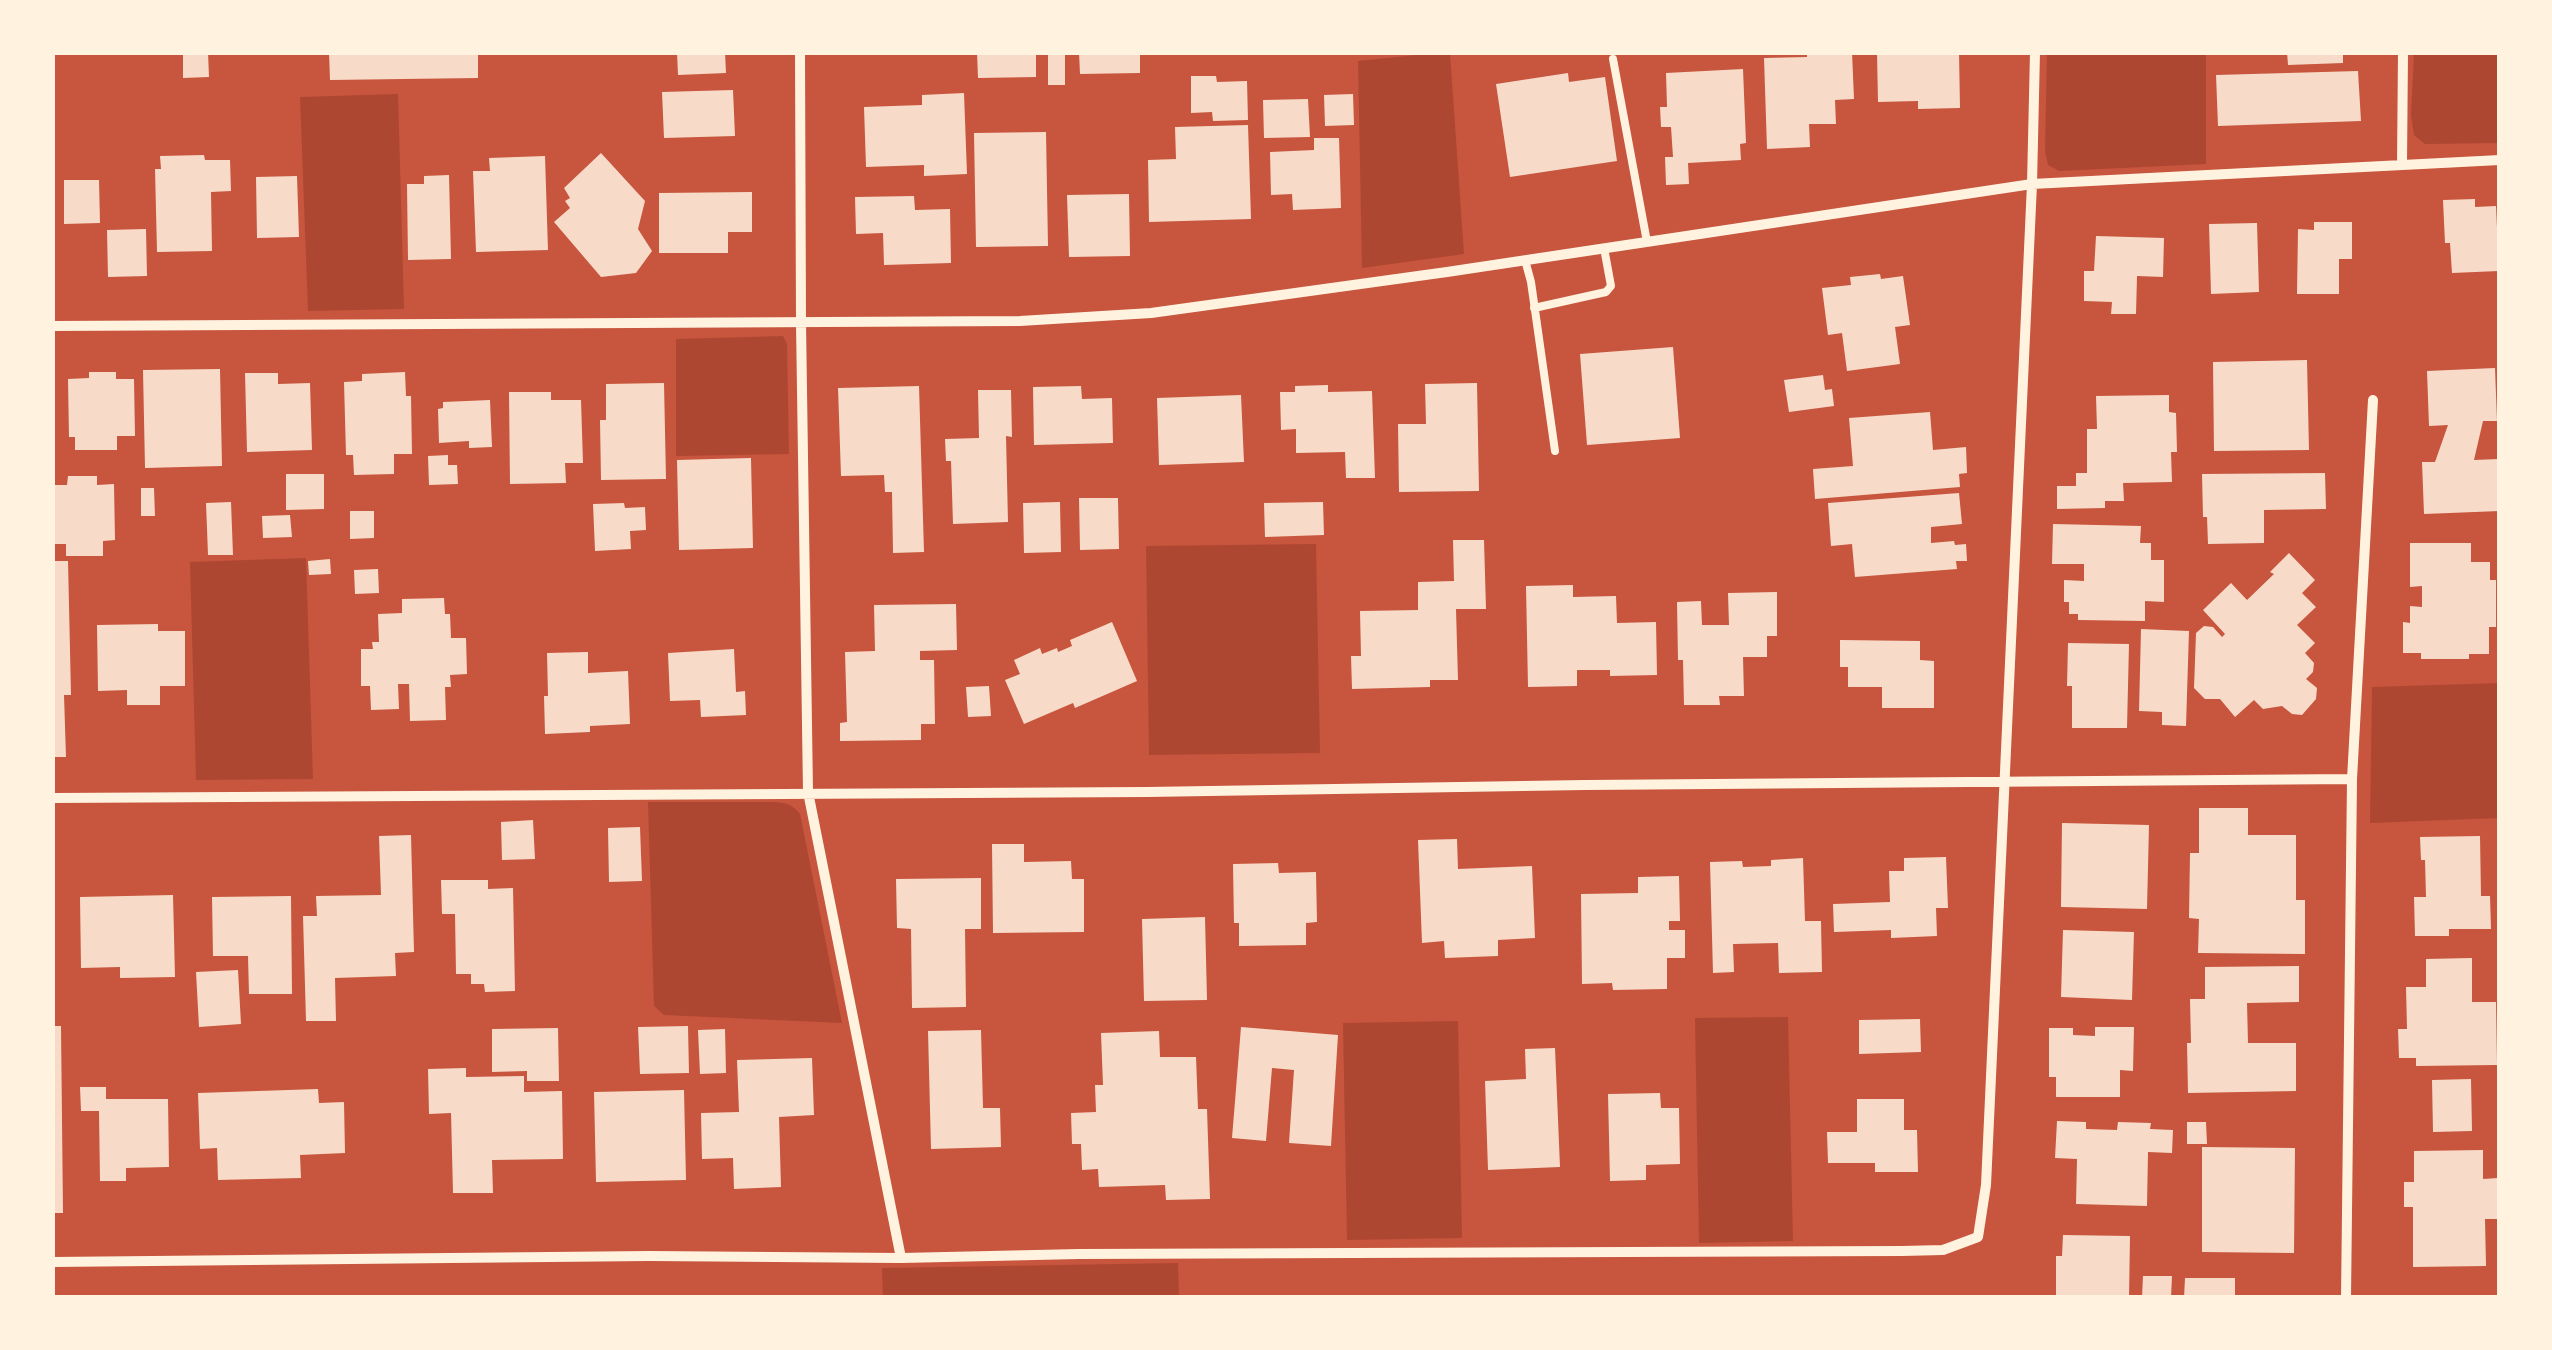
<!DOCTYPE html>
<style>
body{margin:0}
#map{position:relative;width:2552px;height:1350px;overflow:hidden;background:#c8553d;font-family:"Varela Round",sans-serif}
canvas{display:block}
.frame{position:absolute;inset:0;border:55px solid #fff3e0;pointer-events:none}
</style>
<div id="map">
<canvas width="2552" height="1350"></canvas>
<div class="frame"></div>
</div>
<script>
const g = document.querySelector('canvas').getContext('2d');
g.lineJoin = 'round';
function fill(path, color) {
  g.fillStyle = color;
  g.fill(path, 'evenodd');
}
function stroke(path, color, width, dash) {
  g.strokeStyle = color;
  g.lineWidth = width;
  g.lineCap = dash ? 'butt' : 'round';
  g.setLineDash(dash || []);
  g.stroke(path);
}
const green = new Path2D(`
 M1436,53H1450L1464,254L1362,268L1358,61Z
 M2047,53H2206V164L2059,171L2048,165L2045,151Z
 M2414,53H2499V143L2425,144L2414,135L2411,115Z
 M398,94L404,309L308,311L300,97Z
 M783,336L787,344L789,454L676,456V339Z
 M1316,544L1320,753L1149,755L1146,546Z
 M306,558L313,779L196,780L190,562Z
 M2499,683V818L2370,823L2372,687Z
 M648,802H775C787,803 793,805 800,814L842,1023L664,1015L654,1006Z
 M1788,1017L1793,1241L1699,1243L1695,1018Z
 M1458,1021L1462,1238L1347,1240L1343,1023Z
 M1178,1263L1179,1297H883L882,1268Z`);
const building = new Path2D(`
 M183,52H208L209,77L183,78Z
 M329,52H478V78L330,80Z
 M677,52H725L726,73L678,75Z
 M977,52H1036V77L978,78Z
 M1048,52H1065V85H1048Z
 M1079,52H1140V73L1080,74Z
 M1807,52H1852L1854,99L1835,100L1836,124H1809L1810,147L1767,149L1764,58L1807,57Z
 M1877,52H1959L1960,108L1918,109V101L1878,102Z
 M2287,52H2343V63L2288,65Z
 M1743,69L1746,143L1740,144L1741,160L1688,163L1689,184L1666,185L1665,157H1673L1671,127H1661L1660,107H1667L1666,73Z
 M2358,71L2361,121L2218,126L2216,75Z
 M1568,73L1569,82L1605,77L1617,161L1510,177L1496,84Z
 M1191,76H1216L1217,82L1247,81L1248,120L1213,121L1212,112L1191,113Z
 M733,90L735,136L664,138L662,92Z
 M964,93L967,174L924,176V165L866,167L864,107L922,105V95Z
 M1353,94L1354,125L1325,126L1324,95Z
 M1308,99L1310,137L1264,138L1263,100Z
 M1248,125L1251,219L1149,222L1148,160L1176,159L1175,127Z
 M1046,132L1048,246L976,247L974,133Z
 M1314,138H1339L1341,208L1293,210L1292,194L1271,195L1270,152L1314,150Z
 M601,153L645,201L638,229L652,251L636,273L601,277L554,222L570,208L565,201L570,198L564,188Z
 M204,155L205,160H230L231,191L211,192L212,251L157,252L155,169H161L160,156Z
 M545,156L548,250L476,252L473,171H490L489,158Z
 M449,175L451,259L408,260L407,184H424V176Z
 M297,176L299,237L257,238L256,177Z
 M64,180H99L100,223L64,224Z
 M752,192V232H728V253H659V193Z
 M1129,194L1130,256L1069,257L1067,195Z
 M914,196L915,210L950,209L951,263L884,265L883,233L856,234L855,197Z
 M2475,199V207L2496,206L2499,271L2452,273L2450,243H2445L2443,200Z
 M2314,222H2352V259H2339V294H2297L2298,229L2314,230Z
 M2257,223L2259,292L2211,294L2209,224Z
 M146,229L147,276L108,277L107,230Z
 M2096,236L2164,238L2163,277L2137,276L2136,314H2111L2112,302L2084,301V271H2094Z
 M1880,274L1881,279L1903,276L1910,325L1895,327L1900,364L1847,371L1842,333L1828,335L1822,288L1851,285L1850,277Z
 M1673,347L1680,438L1587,445L1580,354Z
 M2307,360L2309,450L2214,451L2213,362Z
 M2495,368L2497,421H2483L2474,460L2499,459L2500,511L2424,514L2422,462H2435L2448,425L2429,426L2427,371Z
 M220,369L222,466L145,468L143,370Z
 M89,372H116V379H134L135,436H117V450H75V437H69L68,379L89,378Z
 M405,372L406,396H411L412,454H394V474L354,475L353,455H346L344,382L362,381V374Z
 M245,373H278V384L310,383L312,450L247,452Z
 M1823,375L1825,390L1832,389L1834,406L1789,412L1784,380Z
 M664,383L666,479L601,480L600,420H606V384Z
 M1477,383L1479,491L1399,492L1398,424H1426L1425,384Z
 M1328,385V392L1372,391L1375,478H1346L1345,452L1296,453V429L1281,430L1280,392H1295V386Z
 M919,386L924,552L893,553L892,492H885L884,475L841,476L838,388Z
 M1081,386L1082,399L1112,398L1113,443L1034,445L1033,387Z
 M978,390H1011L1012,437L1006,436L1008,522L953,524L951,461H946L945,439L979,438Z
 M509,392H551V400H581L583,463H565L566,483L510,484Z
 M1241,395L1244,462L1159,465L1157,398Z
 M2169,395V412L2176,413L2177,452H2171L2172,482L2123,483L2124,501H2105V508L2057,509V486H2076V473H2087V429H2097L2096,396Z
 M490,400L492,447L469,448V441L439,443L438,409L443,408V402Z
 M1930,412L1933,450L1966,447L1967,473L1959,474L1960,487L1815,499L1813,469L1853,466L1849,418Z
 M448,455V465H457L458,484L429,485L428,456Z
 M751,458L753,548L679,550L677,460Z
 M2325,473L2326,509L2264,510V543L2208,544L2207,517H2203L2202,474Z
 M286,474H324V509L286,510Z
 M68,476H97V485L114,484L115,540L103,541V556H66V544H52V485H67Z
 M141,488H154L155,516H141Z
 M1959,493L1962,524L1931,527V543L1954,541L1955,545L1966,544L1967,561H1956L1957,569L1855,577L1852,544L1831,546L1828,503Z
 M1079,498H1118L1119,549L1080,550Z
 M231,502L233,555H208L206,503Z
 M1060,502L1061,552L1024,553L1023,503Z
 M1323,502L1324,535L1265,537L1264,503Z
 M624,503L625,508L645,507L646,530L630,531L631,549L595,551L593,504Z
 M350,511H374V538L350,539Z
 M290,515L292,537L263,538L262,516Z
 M2053,524L2141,526L2140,543H2151V560H2164V602L2145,601V621L2078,620V614H2069V602H2064V580L2084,581V564H2052Z
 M1453,540H1484L1486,609H1456L1458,680H1430V687L1352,689L1351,656H1361L1360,611L1418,610V582L1454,581Z
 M2410,543H2471V562H2490V580H2496V627H2489V654H2469V659H2421V653H2403V622L2410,623V606L2422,607V586L2410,587Z
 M2289,553L2315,580L2302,593L2316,607L2297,625L2315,643L2305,653L2314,663L2313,672L2306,679L2317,688L2316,699L2302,715L2292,714L2282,706L2263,709L2254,700L2235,717L2220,699H2205L2194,688L2196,633L2204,626L2213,627L2222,637L2225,634L2203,610L2231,583L2247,600L2274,574L2270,572Z
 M330,559L331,574L309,575L308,561Z
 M52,561H68L71,695H64L66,757H52Z
 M378,569L379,593L355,594L354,570Z
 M1573,585V597L1616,596L1617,623L1656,622L1657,675L1610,676V670H1577V686L1528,687L1526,586Z
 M1777,592V636H1767V657H1743L1744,696H1719L1720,705H1684L1683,660H1678L1677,602L1701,601L1702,625H1729L1728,593Z
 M444,598L445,614H450L451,638H466L467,674L450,675L451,687H445L446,720L410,721L409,684H398L399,709L371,710L370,686H361V649H373L372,642H379L378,614L402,613V599Z
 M956,604L957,650L920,651V660H934L935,724H921V740L840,741V723L847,722L845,652L875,651L874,605Z
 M1112,622L1137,681L1075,708L1073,703L1024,724L1005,680L1020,674L1014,660L1040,648L1042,654L1057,648L1058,652L1072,646L1070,640Z
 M158,624V631H185V686H160V705H127V690L98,691L97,625Z
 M2141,629L2189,631L2186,726L2162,725V712L2139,711Z
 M1840,640L1920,641V660L1934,661V708H1882V687H1848V667H1840Z
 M2068,643L2129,644L2127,728H2072V686H2067Z
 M734,649L736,692L745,691L746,715L701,717L700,700L670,701L668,653Z
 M588,652V673L628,671L630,724L590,726V732L545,734L544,696H548L547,653Z
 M989,686L991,716L968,717L966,687Z
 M2199,808H2248V835H2296V900H2305V954L2198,953L2199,919L2189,918L2190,853H2199Z
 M533,820L535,859L502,860L501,822Z
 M2062,823L2149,825L2147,909L2061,907Z
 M640,827L642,881L609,882L608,828Z
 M411,835L414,952L395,953L396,976L335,978L336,1021H306L303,916H317L316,896L381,895L379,836Z
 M2480,836L2481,896H2490L2491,929H2449V936H2415L2414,897H2426L2425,860H2421L2420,837Z
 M1457,839L1458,869L1532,866L1535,938L1498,940V956L1445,958L1444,941L1422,943L1418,840Z
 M992,844H1024V862L1071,861L1072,879H1084V932L993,933Z
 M1946,857L1948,908H1936L1937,936L1891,938V930L1834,932L1833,904L1890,902L1889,871H1904V858Z
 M1803,858L1805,921H1821L1822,972L1779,973L1778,943L1733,944L1734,972L1713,973L1710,862L1742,861L1743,867L1771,866V860Z
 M1278,863L1279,873L1316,872L1317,922L1306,923V945L1239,946V923H1234L1233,864Z
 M1679,876L1680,921H1669V930H1685V958H1667V989L1613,990L1612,983L1582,984L1581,894L1638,893V877Z
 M981,878V929H965L966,1007L912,1008L911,929L897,928L896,879Z
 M441,880H488V889L513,888L515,991L485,992L484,984H471V974H456L455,914H442Z
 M173,895L175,977L120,978V967L81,968L80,897Z
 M291,896L292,994H249L248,956H213L212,897Z
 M1205,917L1207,1000L1144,1001L1142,919Z
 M2063,930L2134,932L2132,1000L2061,997Z
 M2472,958V1002H2496L2497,1065L2416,1066V1058H2399L2398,1029H2407L2406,987H2426V959Z
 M2299,966V1002L2247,1003L2248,1043H2296V1091L2188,1093L2187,1043H2191L2190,999H2205V967Z
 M238,970L241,1024L199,1027L196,972Z
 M1920,1019L1921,1052L1859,1054V1020Z
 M52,1026H61L63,1213H52Z
 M688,1026L689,1073L640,1074L638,1027Z
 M1241,1027L1338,1035L1331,1146L1289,1143L1294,1070L1272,1068L1266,1141L1232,1138Z
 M2095,1027H2134L2133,1071L2120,1070V1097H2056V1077H2049V1028H2073V1035L2095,1036Z
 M558,1028L559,1081H527V1071L492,1072V1029Z
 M725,1029L726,1073L700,1074L698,1030Z
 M981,1030L983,1108H1000L1001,1147L931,1149L928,1031Z
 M1159,1031L1160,1057H1196L1198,1109H1207L1210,1199L1166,1200L1165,1185L1099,1187L1098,1169L1082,1170L1081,1144H1072L1071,1113L1096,1112L1095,1085H1103L1101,1033Z
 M1555,1048L1560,1167L1488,1170L1485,1081L1526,1079L1525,1049Z
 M812,1058L814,1115L779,1117L781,1187L734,1189L733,1158L702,1159L701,1113L739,1112L737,1060Z
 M466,1068V1077L524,1076V1092L562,1091L563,1159L492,1160L493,1193H453L451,1113L429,1114L428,1069Z
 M2471,1079L2472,1131L2433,1132L2432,1080Z
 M80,1087H106V1099H168L169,1167L126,1168V1181H100L99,1111H81Z
 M318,1089L319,1103L344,1102L345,1153L300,1155L301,1178L218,1180L217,1148L200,1149L198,1093Z
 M684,1090L686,1180L596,1182L594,1092Z
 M1660,1093L1661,1108H1679L1680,1164L1646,1165V1180L1610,1181L1608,1094Z
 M1857,1099H1904V1130H1917L1918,1172H1875V1163H1828L1827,1132H1857Z
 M2057,1121L2086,1122V1129L2117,1130L2118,1122L2151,1123L2150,1129L2173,1130L2172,1153L2148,1152L2147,1206L2076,1204L2077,1159L2055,1158Z
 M2187,1122H2206L2207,1144H2187Z
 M2202,1147L2295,1148L2294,1253L2202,1252Z
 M2483,1150V1179L2498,1178L2499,1219H2485L2486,1266L2413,1267V1207H2404V1182H2414V1151Z
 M2063,1235L2130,1236L2129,1298H2056V1256H2062Z
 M2143,1276H2172L2171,1298L2142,1297Z
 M2185,1278H2235V1298H2184Z`);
const service = new Path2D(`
 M1613,59L1647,242
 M1525,260L1531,282L1555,451
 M1534,308L1606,292L1611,286L1604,248`);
const minor = new Path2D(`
 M800,52L801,323L808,792L901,1258
 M2402,164L2403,52
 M52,326L1020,321L1151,313L1447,272L2032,184L2500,160
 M52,798L1147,792L1585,785L2352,779
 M52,1262L649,1256L901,1258L1079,1254L1902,1251L1943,1250L1978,1237L1986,1185L2032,184L2035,52
 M2346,1298L2352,779L2373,400`);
fill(green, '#ae4732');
fill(building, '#f7dbc8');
stroke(service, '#fff3e0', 8);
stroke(minor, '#fff3e0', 10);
</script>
